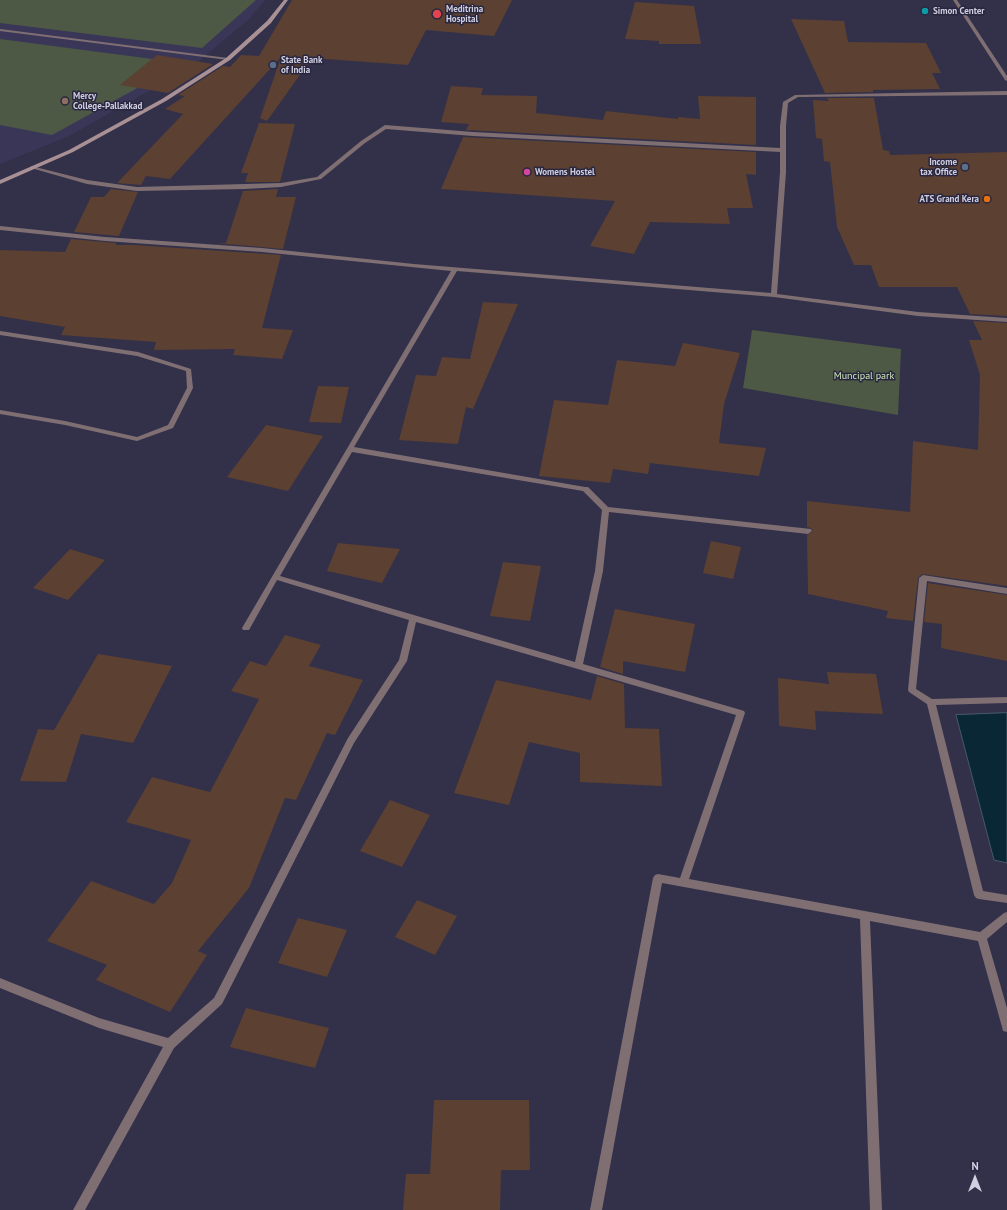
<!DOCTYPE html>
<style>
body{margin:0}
#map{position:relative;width:1007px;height:1210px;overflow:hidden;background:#33304a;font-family:"PT Sans",sans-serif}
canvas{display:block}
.north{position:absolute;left:955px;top:1158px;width:40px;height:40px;-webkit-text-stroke:3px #292640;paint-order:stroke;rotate:0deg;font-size:11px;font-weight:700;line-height:16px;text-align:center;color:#d1d0e1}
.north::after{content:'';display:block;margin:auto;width:14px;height:18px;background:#d1d0e1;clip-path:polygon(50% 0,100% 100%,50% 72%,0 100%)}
</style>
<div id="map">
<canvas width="1007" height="1210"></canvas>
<div class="north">N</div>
</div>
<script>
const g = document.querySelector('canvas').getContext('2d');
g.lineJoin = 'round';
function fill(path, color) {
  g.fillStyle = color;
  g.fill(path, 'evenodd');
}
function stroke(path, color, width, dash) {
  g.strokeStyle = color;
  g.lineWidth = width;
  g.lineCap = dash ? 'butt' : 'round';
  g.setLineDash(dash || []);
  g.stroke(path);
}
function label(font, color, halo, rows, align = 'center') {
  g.font = font + ' "PT Sans",sans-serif';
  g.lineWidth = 3;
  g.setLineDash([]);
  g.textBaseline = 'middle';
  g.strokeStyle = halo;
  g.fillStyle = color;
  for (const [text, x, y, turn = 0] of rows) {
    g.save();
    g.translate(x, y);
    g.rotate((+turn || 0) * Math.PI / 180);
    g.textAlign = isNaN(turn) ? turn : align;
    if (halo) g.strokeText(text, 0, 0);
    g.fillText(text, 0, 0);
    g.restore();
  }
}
const built = new Path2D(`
 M0,0H265L249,19L193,66L69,136L0,164Z`);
const green = new Path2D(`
 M0,0H256L202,48L0,23Z
 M0,39L183,63L52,135L0,125Z
 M752,330L901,349L898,415L743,388Z`);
const water = new Path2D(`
 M1007,713V863L994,860L956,715Z`);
const building = new Path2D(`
 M292,0H512L494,36L426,30L408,65L312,58L267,121L260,118L281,57L170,179L146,176L141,185L117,183L183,114L165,109L185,96L178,95L223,66L230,67L241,55L259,56Z
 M635,2L694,6L701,44H659V41L625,39Z
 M791,19L844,21L848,42L926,43L941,73H932L940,89L873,90V92L825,93Z
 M157,55L213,64L168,93L120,85Z
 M451,86L483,88L481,95L537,96L536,113L603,120L606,111L678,119V117L700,119L698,96L756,97V145L466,130L469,124L441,122Z
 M827,98H874L883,150L889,151L890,155L1007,152V316L970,314L957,287H879L871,265H854L837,227L830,162L824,161L822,139L816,138L813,100L829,101Z
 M259,123L295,124L280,182H245L248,173H241Z
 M463,137L756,152V175L746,174L753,208H727L730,224L650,222L634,254L590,246L615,201L441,189Z
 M111,189L138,192L119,236L74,232L91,197H104Z
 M278,189L276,197H296L283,249L216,243H226L243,191Z
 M71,239L116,243V245H134L281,255L262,328L293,330L282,359L233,355L235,349L154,350L156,342L61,335L65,327L0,316V250L65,252Z
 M483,302L518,304L473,409L466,407L458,444L399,440L416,375L436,376L442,357L470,359Z
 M973,321L1007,323V586L922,574L918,578L913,621L886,618L888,611L808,594L807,535L813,531L811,528L807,527V501L910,512L913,441L978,450L980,375L969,340H982Z
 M683,343L740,353L724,404L719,443L766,448L759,476L650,463L648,474L613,469L610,483L539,476L554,400L608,405L617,360L675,366Z
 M318,386L349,387L341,423L309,422Z
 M266,425L323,436L288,491L227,477Z
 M711,541L741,547L733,579L703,573Z
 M338,543L400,549L382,583L327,571Z
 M70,549L105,560L68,600L33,588Z
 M503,562L541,566L530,621L490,616Z
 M928,583L1007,595V661L941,648L942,624L924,622Z
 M615,609L695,624L685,672L623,661V674L600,667Z
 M285,635L321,645L309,666L363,680L335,735L327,733L296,800L285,798L249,888L198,951L207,955L170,1012L96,980L107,965L47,941L91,881L154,904L172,883L191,840L126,822L152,777L210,792L259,699L231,691L250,661L266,666Z
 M98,654L172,666L133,743L81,734L66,782L20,781L38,729L54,730Z
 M827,672L876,674L883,714L815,711L816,730L779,726L778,678L829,684Z
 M597,676L624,684L625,728L659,729L662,786L580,782V753L529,742L509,805L454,793L496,680L591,700Z
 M390,800L430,815L402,867L360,851Z
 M417,900L457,916L435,955L395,937Z
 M298,918L347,930L327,977L278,963Z
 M246,1008L329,1028L315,1068L230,1047Z
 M434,1100H529L530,1170H501L500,1210H403L406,1174H430Z`);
const minor = new Path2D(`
 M953,0H957L1007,76V81L1005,80Z
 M0,29L228,58L230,59L228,60L0,31Z
 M1007,91V95L798,97L788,103L786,126V172L777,294L918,312L1007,318V322L918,316L774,297L457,271L354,447L585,487H588L608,507L811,529L812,531L808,534L609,512L603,571L583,664L741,710L744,711L745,713L689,879L980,932L1004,913L1007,912V922L987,939L1007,1008V1032L1003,1031L1002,1027L978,941L870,921L882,1210H870L860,919L662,883L602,1210H590L653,878L655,875L658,874L680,878L736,715L416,622L407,661L354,743L222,1004L174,1048L85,1210H73L163,1047L99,1028L0,988V978L99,1018L168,1038L214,998L348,738L399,660L409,620L277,580L249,630H243L242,628L451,271L262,252L105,241L0,230V226L105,237L262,248L414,264L771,293L780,172V152L473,136L386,129L365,143L321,179L281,187L245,189L137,191L87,184L31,168V166L87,180L137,187L281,183L317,177L361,141L385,125L473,132L780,148V126L783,102L795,95ZM352,452L583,491L602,510L595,571L575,662L280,576Z
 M0,331L138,352L191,369L193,388L173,428L137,441L65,425L0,414V410L65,421L137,437L168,425L187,388L186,371L137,356L0,335Z
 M923,575L1007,588V594L927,581L916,689L932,699L1007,697V703L936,705L983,891L1007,895V903L979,899L976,898L974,895L927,704L909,692L908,690L919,578Z`);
const secondary = new Path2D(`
 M284,0H288L271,23L230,60L166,101L73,152L0,184V180L69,150L162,99L226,58L267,21Z`);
const markers = [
 [925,11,4,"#0f9aa8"],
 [437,14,5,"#e0444e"],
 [273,65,4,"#5c6f8a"],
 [65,101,4,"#8d6e63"],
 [965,167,4,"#5c6f8a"],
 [527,172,4,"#d1479c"],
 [987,199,4,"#e8710a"]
];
const farPoinames = [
 ["Meditrina",446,9],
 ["Hospital",446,19],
 ["Simon Center",933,11],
 ["State Bank",281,60],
 ["of India",281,70],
 ["Mercy",73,96],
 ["College-Pallakkad",73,106],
 ["Income",957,162,"right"],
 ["tax Office",957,172,"right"],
 ["Womens Hostel",535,172],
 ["ATS Grand Kera",979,199,"right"]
];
const parkNames = [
 ["Muncipal park",864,376]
];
fill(built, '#3a3657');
fill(green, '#4d5845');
fill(water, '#0a2736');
stroke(water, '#465a69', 1);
fill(building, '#5c4031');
fill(minor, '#7f6f72');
fill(secondary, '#a99095');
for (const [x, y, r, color] of markers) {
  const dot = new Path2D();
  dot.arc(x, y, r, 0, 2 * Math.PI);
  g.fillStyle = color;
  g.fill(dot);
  stroke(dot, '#292640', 1.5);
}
label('bold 9px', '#d1d0e1', '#292640', farPoinames, 'left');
label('10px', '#d0edb9', '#292640', parkNames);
</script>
